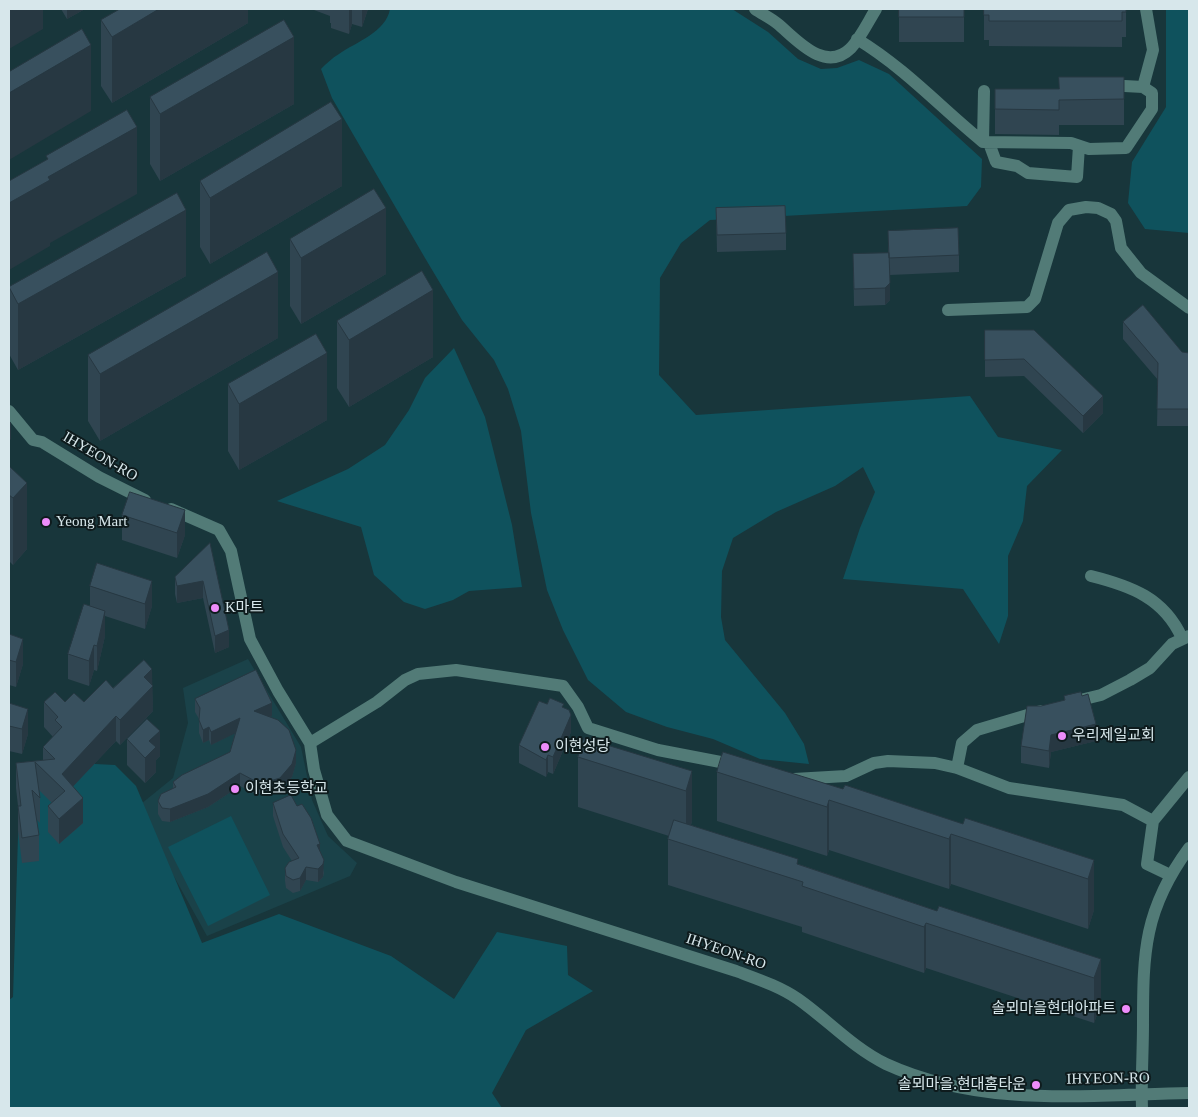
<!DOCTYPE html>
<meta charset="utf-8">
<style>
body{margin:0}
#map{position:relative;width:1198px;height:1117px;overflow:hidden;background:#18363b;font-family:"Times New Roman",serif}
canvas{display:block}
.frame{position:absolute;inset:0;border:10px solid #d7e7eb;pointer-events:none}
</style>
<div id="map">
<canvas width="1198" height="1117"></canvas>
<div class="frame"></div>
</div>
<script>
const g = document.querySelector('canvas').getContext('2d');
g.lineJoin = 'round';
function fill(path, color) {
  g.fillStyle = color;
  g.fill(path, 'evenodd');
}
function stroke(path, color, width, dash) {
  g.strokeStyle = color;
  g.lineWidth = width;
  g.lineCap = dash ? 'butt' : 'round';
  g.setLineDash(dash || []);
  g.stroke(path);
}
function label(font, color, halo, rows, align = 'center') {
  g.font = font + ' "Times New Roman","Noto Sans KR",serif';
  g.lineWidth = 4;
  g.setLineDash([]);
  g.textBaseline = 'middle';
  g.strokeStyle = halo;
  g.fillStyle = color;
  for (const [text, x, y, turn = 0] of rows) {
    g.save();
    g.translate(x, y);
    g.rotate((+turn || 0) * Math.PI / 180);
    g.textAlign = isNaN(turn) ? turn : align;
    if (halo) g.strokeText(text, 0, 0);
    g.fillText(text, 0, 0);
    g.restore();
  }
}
const built = new Path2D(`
 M248,659L301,747L312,800L328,836L357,863L350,876L207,936L136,808L173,778L188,723L183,688Z`);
const green = new Path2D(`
 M390,9H732L768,32L798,59L821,69L837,68L859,60L889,74L982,159L981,187L967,206L710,220L681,243L660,278L659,375L696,415L970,396L998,437L1062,450L1027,486L1023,521L1008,556V616L999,644L963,589L843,579L860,528L875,492L863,467L835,486L776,512L733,538L722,571L721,617L725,640L785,713L804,744L809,764L760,759L713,739L667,727L626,712L588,680L563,630L547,590L531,513L521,431L508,389L494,360L462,320L425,258L332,98L321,69C326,64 332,58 339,54C356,42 386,32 390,9Z
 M1166,9H1189V233L1145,229L1128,203L1132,162L1166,107Z
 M454,348L485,417L512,525L522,587L469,591L453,600L425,609L404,602L374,575L361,527L277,501L348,469L385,445L409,410L425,378Z
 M55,762L115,765L136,786L202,943L279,914L391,956L454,999L497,932L567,946L568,975L593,991L526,1030L492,1093L502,1108H9V1000L13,997L20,772Z
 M231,816L270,895L208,926L168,847Z`);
const minor = new Path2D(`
 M755,9C762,14 771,18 778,24C796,39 825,74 851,48C861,37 868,22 876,9
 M857,39C906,69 940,107 983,142
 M1106,85L1143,87L1153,50L1146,9
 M984,91L983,142L1071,143L1089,149L1126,148L1152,109V93L1143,87
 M989,143L996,162L1017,166L1028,173L1077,177L1079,146
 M948,310L1027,307L1035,299L1058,223L1069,210L1086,207L1098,208L1111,214L1116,221L1121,248L1141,273L1189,308
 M9,411L33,440L42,442L99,477L145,500
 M171,509L219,530L231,551L250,639L278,691L310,743L314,770L327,815L347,841L456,882L736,971C757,979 779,986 798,999C828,1020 853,1048 886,1064C982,1108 1087,1095 1189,1093
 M1091,576C1131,586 1164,598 1182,638
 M1072,702L1101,695L1130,680L1150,668L1172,644L1189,636
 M310,743L377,702L405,680L418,674L456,670L563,686L578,707L588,728L658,750L736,765
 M957,768L962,743L977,730L1041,711
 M794,779L846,776L874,763L888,761L935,763L957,768L1009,788L1123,805L1153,821
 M1170,875L1147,864L1153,821L1189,777
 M1142,1108C1141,1080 1143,1052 1143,1024C1143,952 1144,909 1189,848`);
const wall = new Path2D(`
 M61,9H85L67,19Z
 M248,9V23L112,103L101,86V20Z
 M314,9H368L362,27L352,24L349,34L331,28V23H330V16L314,10Z
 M899,9H964V42H899Z
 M984,9H1126V37H1122V47L989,46V40H984Z
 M1124,77V125H1059V135L995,134V89H1059Z
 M150,97L294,104L160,181L150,164Z
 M200,181L342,186L210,264L200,247Z
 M716,208L786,233V250L717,252Z
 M888,231L959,255V272L890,275V300L885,305L854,306L853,254L888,253Z
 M290,239L386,274L301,324L290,306Z
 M186,276L18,370L9,354V287Z
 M337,321L433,357L349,407L337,388Z
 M1123,322L1182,352L1189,353V426H1157L1158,380L1123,339Z
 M985,330L1103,413L1083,433L1024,376L985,377Z
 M278,338L100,441L88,421V355Z
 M228,384L327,420L239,470L228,451Z
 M9,466L27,549L13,565L9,561Z
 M122,515L185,535L177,558L122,540Z
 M210,543L229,647L215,653L203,598L177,603L175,594V577Z
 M90,586L152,606L145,629L105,616V636L97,671L94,670L89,686L68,679V654L90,605Z
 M9,634L23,664L16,687L9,685Z
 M152,685L153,711L120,745L116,741L73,786L83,823L59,844L48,832V806L52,803L39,790L40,798V823L36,819L39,835V861L22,863L18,831V806L16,788V763L43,760V747L53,737L44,727V702H84L113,688Z
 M1064,696L1096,741L1051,752L1049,768L1021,763V746L1041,706L1064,701Z
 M195,699L272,716L269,717L296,763L292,777L280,791L270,794H255L240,786L208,807L170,822L162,821L158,814V801L173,788V782L230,752L235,733L211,745L209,740L203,743L199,733V719L195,712Z
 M9,703L28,734L22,754L9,751Z
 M547,704L564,708L571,732L553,774L548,772L546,777L519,763V745Z
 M127,739L160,756L156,760V772L145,783L127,765Z
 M578,757L692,771V821L691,825L798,864L937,911L1101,959V1004L1094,1023L926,968L924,973L802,932V927L668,885V839L669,836L578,807Z
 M717,772L843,789L963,824L1094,860V910L1088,929L951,884L949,889L829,850L827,856L717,821Z
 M273,803L297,806L320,852L324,873L323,877L318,882L306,880L300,891L293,893L286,888L285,881V868L292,861L283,847L273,816Z`);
const shadedWall = new Path2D(`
 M9,9H43V29L9,49Z
 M67,9H85L67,19Z
 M159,9H248V23L112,103V37Z
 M349,9H352V24L349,34Z
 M362,9H368L362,27Z
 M294,37V104L160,181V114Z
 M91,45V111L9,160V93Z
 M342,119V186L210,264V198Z
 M137,127V194L50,243V246L9,270V203L48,177Z
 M386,208V274L301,324V258Z
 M186,210V276L18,370V304Z
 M278,272V338L100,441V374Z
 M890,283V300L885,305V288Z
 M433,290V357L349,407V340Z
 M327,353V420L239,470V404Z
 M1103,396V413L1083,433V416Z
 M11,422V439L9,441V424Z
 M27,483V549L13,565V498Z
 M185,510V535L177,558V533Z
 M152,581V606L145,629V604Z
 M203,581V598L177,603V586Z
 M105,611V636L97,671V646Z
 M229,630V647L215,653V636Z
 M23,639V664L16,687V662Z
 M94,645V670L89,686V661Z
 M152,669L153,711L120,745V720L144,677Z
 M272,703V716L254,724V711Z
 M28,709V734L22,754V729Z
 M571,715V732L553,774V757Z
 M116,716V741L65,795V791L62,774Z
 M240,718V731L211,745V732Z
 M1096,724V741L1051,752L1049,768V751L1051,735Z
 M209,727V740L203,743V730Z
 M160,731V756L156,760V772L145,783V758L149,741Z
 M296,750V763L292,777L280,791L270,794V781Z
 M548,755V772L546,777V760Z
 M692,771V821L686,841V791Z
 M240,773V786L208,807L170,822V809Z
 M83,798V823L59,844V819Z
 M829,800V850L827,856V807Z
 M951,834V884L949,889V839Z
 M320,844V857L317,845Z
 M324,860L323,877L318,882V869Z
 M1094,860V910L1088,929V879Z
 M306,867V880L300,891V878Z
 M926,923V968L924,973V927Z
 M1101,959V1004L1094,1023V978Z`);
const building = new Path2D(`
 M120,9H159L112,37L101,20Z
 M899,9H964V17H899Z
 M984,9H1126V12H1122V21H989V15H984Z
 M284,20L294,37L160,114L150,97Z
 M82,29L91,45L9,93V72Z
 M1059,77H1124V99L1059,100V110L995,109V89H1059Z
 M331,102L342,119L210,198L200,181Z
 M127,110L137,127L48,177L50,180L9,203V181L48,159L46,156Z
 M374,189L386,208L301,258L290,239Z
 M177,193L186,210L18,304L9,287Z
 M785,206L786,233L717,235L716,208Z
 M958,228L959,255L889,258L888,231Z
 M267,252L278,272L100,374L88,355Z
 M889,253L890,283L885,288L854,289L853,254Z
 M422,271L433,290L349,340L337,321Z
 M1143,305L1182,352L1189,353V409H1157L1158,363L1123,322Z
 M985,330H1034L1103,396L1083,416L1024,359L985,360Z
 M316,334L327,353L239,404L228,384Z
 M9,466L27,483L13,498L9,495Z
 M130,492L185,510L177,533L122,515Z
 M210,543L229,630L215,636L203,581L177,586L175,577Z
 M97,563L152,581L145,604L90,586Z
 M84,604L105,611L97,646L94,645L89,661L68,654Z
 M9,634L23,639L16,662L9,660Z
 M144,660L152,669L144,677L153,686L120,720L116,716L62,774L83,798L59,819L48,806L65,791L35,762L40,798L32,790L39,835L22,838L18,806H21L16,763L55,759L43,747L62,727L55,720L58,717L44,702L55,692L65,702L74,693L84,702L106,680L113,688Z
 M256,670L272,703L254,711L278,720L289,730L296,750L292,764L280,778L270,781H255L240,773L208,794L170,809L162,808L158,801L161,794L176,787L173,782L182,775L230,752L240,718L211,732L209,727L203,730L199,720L200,708L195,699Z
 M1081,692L1082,696L1088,694L1096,724L1051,735L1049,751L1021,746L1027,706H1041L1065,700L1064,696Z
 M550,698L564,704L562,707L569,710L571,715L553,757L548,755L546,760L519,745L539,701L547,704Z
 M9,703L28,709L22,729L9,726Z
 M147,719L160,731L149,741L156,747L145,758L127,739Z
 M584,738L692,771L686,791L578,757Z
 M723,752L843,789L845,785L963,824L965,818L1094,860L1088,879L951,834L949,839L829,800L827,807L717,772Z
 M291,795L297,806L302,804L311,818L320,844L317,845L324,860L323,864L318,869L306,867L300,878L293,880L286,876L285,868L289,862L299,858L283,834L273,803Z
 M674,820L798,859L797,864L937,911L939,906L1101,959L1094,978L926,923L924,927L802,886L803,882L668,839Z`);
const markers = [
 [46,522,5,"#ed8cfa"],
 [215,608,5,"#ed8cfa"],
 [1062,736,5,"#ed8cfa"],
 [545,747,5,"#ed8cfa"],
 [235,789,5,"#ed8cfa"],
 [1126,1009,5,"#ed8cfa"],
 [1036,1085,5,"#ed8cfa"]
];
const streetNames = [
 ["IHYEON-RO",100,457,30],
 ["IHYEON-RO",726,952,19],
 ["IHYEON-RO",1108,1079,-1]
];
const poiNames = [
 ["Yeong Mart",56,522],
 ["K마트",225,608],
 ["우리제일교회",1072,736],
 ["이현성당",555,747],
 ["이현초등학교",245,789],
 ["솔뫼마을현대아파트",1116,1009,"right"],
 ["솔뫼마을.현대홈타운",1026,1085,"right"]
];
fill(built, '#1a4249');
fill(green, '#0f525d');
stroke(minor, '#527b77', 12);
fill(wall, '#304551');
fill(shadedWall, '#273842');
fill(building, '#38505e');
stroke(building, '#273842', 1);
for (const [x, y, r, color] of markers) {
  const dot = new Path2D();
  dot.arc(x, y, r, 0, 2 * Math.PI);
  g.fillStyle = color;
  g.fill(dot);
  stroke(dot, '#0e1b1d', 2);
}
label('15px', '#d7e7eb', '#0e1b1d', streetNames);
label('15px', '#d7e7eb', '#0e1b1d', poiNames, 'left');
</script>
